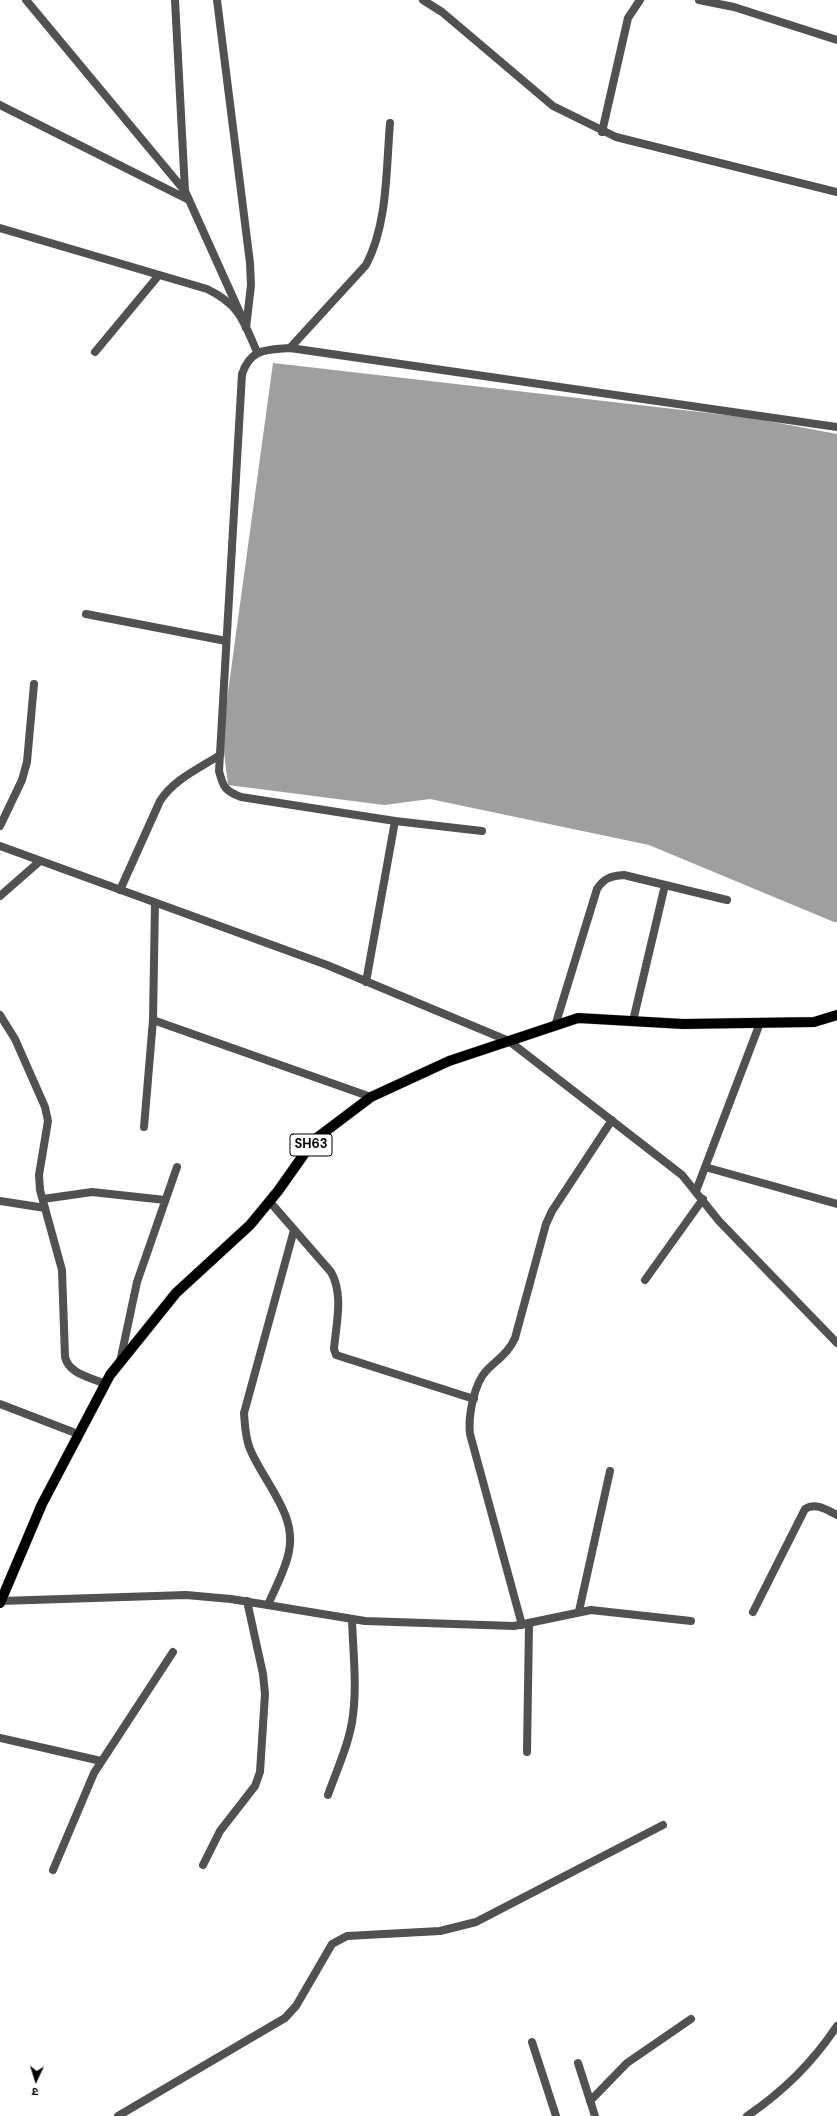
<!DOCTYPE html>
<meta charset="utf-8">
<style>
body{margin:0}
#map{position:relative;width:837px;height:2116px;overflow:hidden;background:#fff;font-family:"DM Sans","Noto Sans Devanagari",sans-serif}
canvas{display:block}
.north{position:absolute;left:16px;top:2060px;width:40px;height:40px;-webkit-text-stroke:3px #fff;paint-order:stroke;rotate:184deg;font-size:11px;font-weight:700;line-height:16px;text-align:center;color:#000}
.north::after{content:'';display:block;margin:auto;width:14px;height:18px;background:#000;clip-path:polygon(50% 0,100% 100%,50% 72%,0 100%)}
</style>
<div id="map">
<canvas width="837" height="2116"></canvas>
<div class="north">उ</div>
</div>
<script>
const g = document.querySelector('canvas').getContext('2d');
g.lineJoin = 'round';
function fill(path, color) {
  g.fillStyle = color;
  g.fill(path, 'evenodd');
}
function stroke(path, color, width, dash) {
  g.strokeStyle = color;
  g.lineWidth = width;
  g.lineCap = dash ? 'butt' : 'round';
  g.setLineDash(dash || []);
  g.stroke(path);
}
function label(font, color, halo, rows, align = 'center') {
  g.font = font + ' "DM Sans",sans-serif';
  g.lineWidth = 3.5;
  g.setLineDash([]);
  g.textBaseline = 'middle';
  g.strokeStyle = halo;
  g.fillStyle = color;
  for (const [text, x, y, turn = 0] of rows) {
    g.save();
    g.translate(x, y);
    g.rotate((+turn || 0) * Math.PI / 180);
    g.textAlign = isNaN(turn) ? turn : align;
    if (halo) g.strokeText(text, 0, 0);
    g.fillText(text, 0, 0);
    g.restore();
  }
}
const water = new Path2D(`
 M273,363L752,418L837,434V922H834L649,845L430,799L384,805L228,785L222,736Z`);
const service = new Path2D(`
 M26,0L184,190
 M175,0L185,191L240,313
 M0,105L187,199
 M290,348L366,265C388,223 386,170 390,123
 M118,2116L285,2018L296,2006L332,1944L347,1936L440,1931L476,1922L663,1825`);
const minor = new Path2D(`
 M217,0L250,263L251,285L246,328
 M423,0L442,12L553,106L616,137L837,192
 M699,0L734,7L837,40
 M602,132L628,18L640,0
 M0,228L207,289C240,305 243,320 257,352
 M95,352L159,275
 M86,614L226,641
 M0,826L22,780L27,762L34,684
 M482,831L395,821L241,797C225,791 223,787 219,771L242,374C251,348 266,350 290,348L837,427
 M0,846L327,965L509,1041L682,1175L719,1221L837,1343
 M120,890L160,801C173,780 198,769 220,755
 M0,896L40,861
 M366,982L395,821
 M0,1015L15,1039L45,1107L48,1121L39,1175L40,1190L62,1270L65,1357C69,1374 90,1377 105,1384
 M153,1020L371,1097
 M633,1021L665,885
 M555,1026L597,889C604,878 611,876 624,875L727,900
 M144,1127L153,1020L155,903
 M705,1167L837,1204
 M696,1191L760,1023
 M43,1199L92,1192L165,1200
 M0,1201L45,1208
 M270,1202L331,1272C344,1295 336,1324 334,1349L336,1355L474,1399
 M645,1280L703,1199
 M120,1362L137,1282L177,1167
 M0,1404L78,1434
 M1,1601L186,1595L231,1599L365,1621L514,1626L591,1610L691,1621
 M268,1605C275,1588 286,1569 289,1551C297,1514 263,1481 250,1449C245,1437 245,1425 244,1413L294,1230
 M579,1611L610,1471
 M753,1612L805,1509C816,1502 827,1510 837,1515
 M522,1625L470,1434C468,1416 474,1383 487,1370C498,1359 509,1352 515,1338L546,1224L552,1211L612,1120
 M0,1738L101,1761
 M527,1752L529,1624
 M328,1795C337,1769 350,1742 353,1715C357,1684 353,1651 352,1619
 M203,1865L220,1831L255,1786L260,1772L265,1694L263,1674L247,1601
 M53,1870L94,1773L173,1652
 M532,2042L556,2116
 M578,2063L595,2116
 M590,2101L627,2063L691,2019
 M747,2116C783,2092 813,2062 837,2026`);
const primary = new Path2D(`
 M0,1603L42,1504L110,1375L176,1293L250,1225L278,1191L314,1140L371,1097L449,1061L578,1018L683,1024L814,1022L837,1015`);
const shields = [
 [311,1145,42]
];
const shieldNames = [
 ["SH63",311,1145]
];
fill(water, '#9f9f9f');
stroke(primary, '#dbdbdb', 11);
stroke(service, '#515151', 8);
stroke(minor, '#515151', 8);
stroke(primary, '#000', 10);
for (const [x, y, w] of shields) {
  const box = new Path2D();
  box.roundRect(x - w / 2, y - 11, w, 22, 3);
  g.fillStyle = '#fff';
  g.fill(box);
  stroke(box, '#000', 1);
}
label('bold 13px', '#000', null, shieldNames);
</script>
